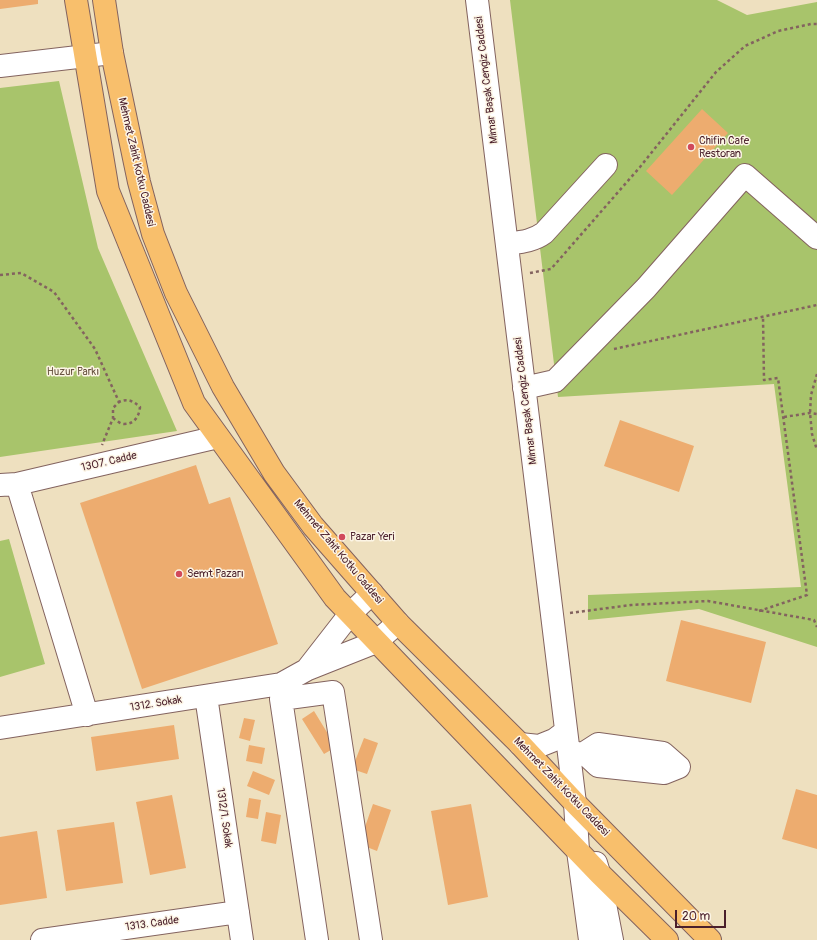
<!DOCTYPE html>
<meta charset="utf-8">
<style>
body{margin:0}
#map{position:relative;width:817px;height:940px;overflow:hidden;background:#eee0bf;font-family:Pangolin,sans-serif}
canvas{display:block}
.scale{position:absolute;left:675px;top:910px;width:51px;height:18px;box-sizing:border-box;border:2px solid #4a1f2b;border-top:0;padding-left:5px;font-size:12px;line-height:14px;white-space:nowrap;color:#4a1f2b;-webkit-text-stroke:3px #fcf5e5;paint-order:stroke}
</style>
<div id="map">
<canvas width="817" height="940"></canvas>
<div class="scale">20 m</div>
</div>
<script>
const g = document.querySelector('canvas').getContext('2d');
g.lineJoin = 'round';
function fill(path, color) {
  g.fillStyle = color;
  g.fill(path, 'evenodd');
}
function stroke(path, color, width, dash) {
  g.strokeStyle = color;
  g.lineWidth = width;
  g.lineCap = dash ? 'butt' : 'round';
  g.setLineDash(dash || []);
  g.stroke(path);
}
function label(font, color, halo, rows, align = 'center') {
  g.font = font + ' Pangolin,sans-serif';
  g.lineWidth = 3;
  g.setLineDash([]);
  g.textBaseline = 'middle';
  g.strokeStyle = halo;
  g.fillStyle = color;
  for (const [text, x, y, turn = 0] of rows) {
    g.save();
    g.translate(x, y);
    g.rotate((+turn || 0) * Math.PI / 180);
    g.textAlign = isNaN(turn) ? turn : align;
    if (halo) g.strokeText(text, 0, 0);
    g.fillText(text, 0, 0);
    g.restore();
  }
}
const green = new Path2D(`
 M510,0H717L747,15L817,2V647L699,609L588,620V595L801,587L774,384L558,397Z
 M59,81L98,248L177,431L0,457V88Z
 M9,539L45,664L0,677V541Z`);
const building = new Path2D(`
 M0,0H38V4L0,9Z
 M702,109L728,133L672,195L646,171Z
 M620,420L694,446L679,492L604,466Z
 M196,465L209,504L230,497L278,644L142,689L80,503Z
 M681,620L766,642L751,703L666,681Z
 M314,711L336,747L324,754L302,719Z
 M244,718L255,720L250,741L239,738Z
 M174,725L179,759L96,771L91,737Z
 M364,738L378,743L367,774L352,769Z
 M249,745L265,748L262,764L246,761Z
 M253,771L275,780L269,795L247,786Z
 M796,789L817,795V849L782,839Z
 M172,795L186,868L150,875L136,802Z
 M249,798L261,800L258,819L246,817Z
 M373,804L391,810L377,851L359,844Z
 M471,804L488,897L448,905L431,811Z
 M266,812L281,815L276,844L261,841Z
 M114,822L123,883L66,891L57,830Z
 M37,831L47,898L0,905V837Z`);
const path = new Path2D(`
 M530,273L551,269L640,167L716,72L745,46L778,31L811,24H817
 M0,275L21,273L54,292L95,349L119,402L113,408V418L102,445
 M614,349L817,305
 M817,374L811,395L810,413L812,434L817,450
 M784,417L810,413L817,414
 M113,418C116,420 120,424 124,424C135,424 139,416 140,407C133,401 128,398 119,402
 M759,611L807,595L778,378L764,380L763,317
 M570,613L631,605L708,601L814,620L817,627`);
const minor = new Path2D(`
 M477,0L575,803L578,851L590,940
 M0,66L112,53
 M507,244C521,242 533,241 544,233L606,165
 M524,388L555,381L646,288L745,175L817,238
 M17,484L87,715
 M0,485L17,484L218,437
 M308,668L350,614L372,593
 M206,696L242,940
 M0,728L281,684L308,669L376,642L398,623
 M520,744L539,746L554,740L566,731
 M569,754L584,753L598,744L663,753L679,767L664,773L598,766L584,753
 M596,863L599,873L612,940
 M42,940L238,912
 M317,940L281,699L333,692L371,940`);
const major = new Path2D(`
 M76,0L108,191L194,403L335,598L599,873L667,940
 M104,0L112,53L139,182L153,234L176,293L223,387L274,473L313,526L398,623L520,744L575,803L710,940`);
const markers = [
 [691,147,4,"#d1495b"],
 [342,537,4,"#d1495b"],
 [179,574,4,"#d1495b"]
];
const streetNames = [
 ["Mimar Başak Cengiz Caddesi",487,80,-97],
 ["Mehmet Zahit Kotku Caddesi",136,162,77],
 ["Mimar Başak Cengiz Caddesi",526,401,-97],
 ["1307. Cadde",109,462,-13],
 ["Mehmet Zahit Kotku Caddesi",338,552,50],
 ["1312. Sokak",156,704,-9],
 ["Mehmet Zahit Kotku Caddesi",561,787,46],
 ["1312/1. Sokak",224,818,82],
 ["1313. Cadde",152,924,-8]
];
const poiNames = [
 ["Chifin Cafe",699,141],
 ["Restoran",699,154],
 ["Pazar Yeri",350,537],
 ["Semt Pazarı",187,574]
];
const parkNames = [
 ["Huzur Parkı",73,372]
];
fill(green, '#a8c46b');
fill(building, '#edac6f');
stroke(minor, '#83635f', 24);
stroke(major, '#83635f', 24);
stroke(path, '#83635f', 2.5, [3, 3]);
stroke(minor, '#fff', 22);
stroke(major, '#f8bf6c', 22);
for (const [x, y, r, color] of markers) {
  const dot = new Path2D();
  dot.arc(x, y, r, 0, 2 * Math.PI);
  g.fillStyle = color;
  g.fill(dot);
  stroke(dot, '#fcf5e5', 1.5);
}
label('11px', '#4a1f2b', '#fcf5e5', streetNames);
label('11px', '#4a1f2b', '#fcf5e5', poiNames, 'left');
label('11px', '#66513e', '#fcf5e5', parkNames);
</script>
